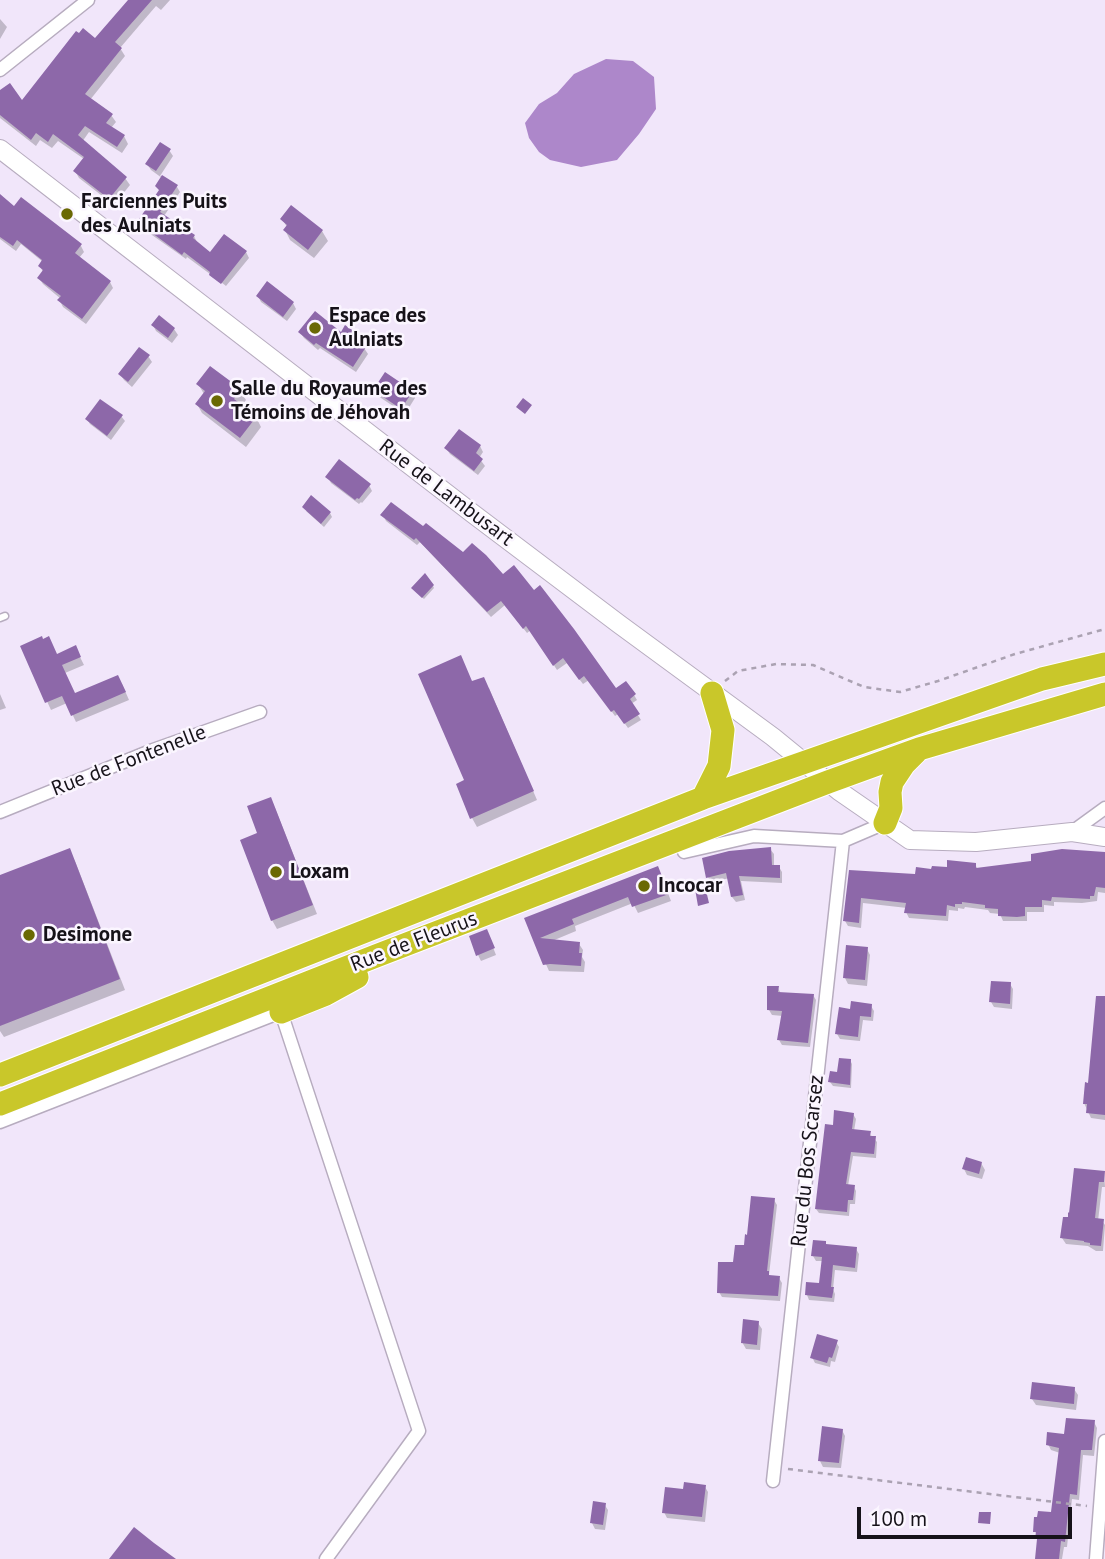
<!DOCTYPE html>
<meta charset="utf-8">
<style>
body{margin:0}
#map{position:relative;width:1105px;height:1559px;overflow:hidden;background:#f1e6fa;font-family:"PT Sans",sans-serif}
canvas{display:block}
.scale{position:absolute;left:857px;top:1507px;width:215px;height:32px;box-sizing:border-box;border:4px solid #161219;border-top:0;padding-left:9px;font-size:21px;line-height:24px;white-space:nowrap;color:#161219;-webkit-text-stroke:5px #fbf6ff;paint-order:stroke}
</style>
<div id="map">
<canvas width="1105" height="1559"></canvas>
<div class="scale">100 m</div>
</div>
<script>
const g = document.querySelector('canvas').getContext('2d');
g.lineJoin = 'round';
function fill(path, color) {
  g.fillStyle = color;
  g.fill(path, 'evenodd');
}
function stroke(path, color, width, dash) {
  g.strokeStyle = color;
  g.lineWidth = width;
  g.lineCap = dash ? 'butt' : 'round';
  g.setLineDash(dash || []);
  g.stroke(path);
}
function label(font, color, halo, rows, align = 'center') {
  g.font = font + ' "PT Sans",sans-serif';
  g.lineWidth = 5;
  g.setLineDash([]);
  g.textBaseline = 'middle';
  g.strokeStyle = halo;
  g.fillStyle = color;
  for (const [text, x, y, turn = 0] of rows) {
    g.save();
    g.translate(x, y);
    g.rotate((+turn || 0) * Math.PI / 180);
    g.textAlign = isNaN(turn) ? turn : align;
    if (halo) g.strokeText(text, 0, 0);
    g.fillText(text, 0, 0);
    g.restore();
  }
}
const water = new Path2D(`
 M606,59L633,61L654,77L656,109L639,134L617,160L581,167L550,160L539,152L529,138L525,123L539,104L557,93L574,74Z`);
const shadow = new Path2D(`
 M130,0H170L161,10L156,6L120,48L125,56L90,100L111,115L116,122L111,128L124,136L128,144L122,153L89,132L82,142L125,178L130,185L114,205L79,178L75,171L84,159L58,141L52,148L40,140L36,146L0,118V92L22,102L95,40Z
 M0,19L7,27L0,39Z
 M169,150L173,156L160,176L177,187L180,192L164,216L194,236L197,242L211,254L246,252L249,258L226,286L212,275V277L210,274L187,257L186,259L142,228L139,223L160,192L157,186L162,178L151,170L147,164Z
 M0,197L14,208L21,199L81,246L84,252L79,258L110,282L113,288L86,324L63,307L60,301L61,299L43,284L39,278L43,272L40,266L43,262L21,244L16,251L0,239Z
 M291,208L322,231L328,241L314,258L290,240L285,230L287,227L282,219Z
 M268,284L293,303L296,309L287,321L261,302L258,296Z
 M153,325L174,329L178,335L172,343L156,331Z
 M300,332L342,334L354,333L357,339L355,342L364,348L368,354L356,372L320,348L318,350L304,338Z
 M148,356L152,362L132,387L124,380L120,374Z
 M211,368L240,391L246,400L241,406L256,417L261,427L246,447L202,413L197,404L204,394L198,384Z
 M375,390L412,392L415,398L405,414L378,396Z
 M121,416L125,421L111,440L90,424L87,419Z
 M480,446L483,452L479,458L485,466L478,475L450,454L446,448Z
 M328,477L369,485L372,491L362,503L361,502L359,504L331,483Z
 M391,505L616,690L634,695L637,700L631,704L641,720L628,728L618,714L615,716L589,680L583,684L567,663L557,670L531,630L527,633L505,605L491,617L420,542L417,545L386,521L383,515Z
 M306,511L330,513L332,517L324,527Z
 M433,586L434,588L424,599L415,591Z
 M22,647L57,655H79L84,665L65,673L75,695L122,684L129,700L76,722L67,703L51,710Z
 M473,683L489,688L537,800L477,827L472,818L467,781Z
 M0,694L6,708L0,710Z
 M270,799L275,808L317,914L277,929L272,920L259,834Z
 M770,849L774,854V867H779L782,872V883L741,881L745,900L736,902L732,897L729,878L711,883L708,877Z
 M69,850L75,861L125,990L4,1037L0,1031V877Z
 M1105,855V893L1098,892L1097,901L1082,903L1054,902V906L1044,905V912H1027V921H1003L1000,914L990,913L988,910L965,907L964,909L958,908V911L949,910L948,921L909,918L906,912L907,908L863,903L861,928L848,926L845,921L851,871L917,876L933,870L975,865L978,869Z
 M661,875L671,901L638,913L633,903L575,926L576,931L552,941L579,944L583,950L582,957L585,962L584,972L549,971L526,919Z
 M489,937L496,955L481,961L478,955Z
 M867,949L870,955L867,986L848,984L845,978Z
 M1010,984L1013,989L1012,1009L994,1007L991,1002Z
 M778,988L781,994L813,995L816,1000L810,1047L782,1045L779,1040L783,1016L772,1015L769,1010Z
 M871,1006L874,1011L873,1021L863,1020L860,1041L840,1039L837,1034L851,1010Z
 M1105,1018V1120L1091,1118L1084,1103Z
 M850,1060L852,1064L851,1088L833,1086L830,1082Z
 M853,1114L856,1119L854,1131L869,1133L877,1142L876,1158L853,1156L848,1186L854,1187L856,1191L855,1204H850L849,1216L819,1213L816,1209L834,1127Z
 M981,1163L985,1170L982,1179L967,1175L964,1169Z
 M1104,1173L1105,1187H1102L1098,1221H1102L1105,1225L1103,1251H1096L1088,1246L1066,1244L1062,1238L1069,1219Z
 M774,1200L777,1205L769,1275L770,1277L779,1278L782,1283L780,1301L722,1297L719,1292Z
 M827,1246L856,1249L859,1254L857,1272L835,1270L833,1289L835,1294L834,1302L809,1300L807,1295L821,1285L823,1261H816L813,1256Z
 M758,1323L762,1329L760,1350L746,1349L742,1342Z
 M836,1342L839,1347L835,1362L831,1361L830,1367L815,1363L812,1357Z
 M1074,1389L1078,1395L1076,1410L1036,1405L1032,1399Z
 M1094,1422L1097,1428L1094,1456L1083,1455L1079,1500L1072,1499L1067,1547H1064L1062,1559H1037L1039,1542L1035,1531L1052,1514L1060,1453L1051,1450L1048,1444Z
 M842,1430L845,1436L841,1468L823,1467L820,1461Z
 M705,1487L708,1492L705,1522L667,1518L664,1512L685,1490Z
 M604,1504L608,1510L605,1530L595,1529L592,1523Z`);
const building = new Path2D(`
 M128,0H152L115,42L122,48L85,94L113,114L106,123L125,135L117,147L85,126L78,135L127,177L109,199L73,171L84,157L53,134L48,142L36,133L31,140L0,115V90L10,83L22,100L76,31L79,33L83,28L95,38Z
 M160,142L171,149L156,171L145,164Z
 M162,175L178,185L160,212L195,235L193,238L210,252L224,234L247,251L221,284L209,275L210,272L184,252L182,255L137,222L159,190L155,186Z
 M0,194L14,206L21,197L82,244L75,253L111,281L82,319L57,300L61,296L37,278L43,270L38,266L42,260L17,240L13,246L0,237Z
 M291,205L323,230L308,250L283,230L287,225L280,219Z
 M267,281L294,302L283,317L256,296Z
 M315,311L341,332L345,325L355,332L351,338L366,347L353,367L316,343L314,345L298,332Z
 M159,315L175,328L168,338L151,325Z
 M139,347L150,355L128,382L118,374Z
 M210,366L241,389L234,399L257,416L240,438L195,404L205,391L196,384Z
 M385,372L413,391L401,409L373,390Z
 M523,398L532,405L525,414L516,407Z
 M100,399L123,415L107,436L85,419Z
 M459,429L481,445L476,453L483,459L474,471L444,448Z
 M339,459L371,484L359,499L357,498L355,500L325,477Z
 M311,495L331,512L321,524L302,507Z
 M391,502L423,526L426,523L463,552L472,543L486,555L503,574L514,565L534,590L540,585L574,629L616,688L626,681L636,694L630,699L640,714L624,724L614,710L611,712L584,676L579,680L563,658L553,666L526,626L523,629L501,601L487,612L416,538L414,540L380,515Z
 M425,573L434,585L422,598L411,588Z
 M42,636L43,639L49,636L57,654L76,645L81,657L62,665L75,693L118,675L126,692L71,716L62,696L45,703L20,646Z
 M461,655L472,681L484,677L534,791L470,819L456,784L464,780L418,674Z
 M271,797L313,905L271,921L240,840L257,833L247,806Z
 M771,847L772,865H780V878L739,876L743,895L731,897L726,873L706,878L702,858L729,851Z
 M70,848L120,979L0,1026V875Z
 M1062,849L1105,852V888L1096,887L1094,896H1090V899L1052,897L1051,901L1042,900V907H1025V916L1017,917L998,916V909L985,908V905L962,902V904H955V907L947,905L946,916L904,913L906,903L861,898L859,923L843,921L849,870L915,874L916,867L931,869L932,866L947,867V860L976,863V868L1031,861V854Z
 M658,866L669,894L632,907L628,897L572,919L574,924L540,938L580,942L579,953H582L581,966L550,964L543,965L524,918Z
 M705,886L709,903L698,906L695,889Z
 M487,929L495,948L476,956L469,936Z
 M846,945L868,947L865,980L843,978Z
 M991,981L1011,982L1010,1004L989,1002Z
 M767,986H779L778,992L814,994L808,1043L777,1040L782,1011L767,1010Z
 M1096,996H1105V1115L1086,1113L1087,1104H1083L1085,1082L1088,1083Z
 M851,1001L872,1004L871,1017L860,1016L858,1037L835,1034L839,1007L850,1009Z
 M839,1058L851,1059L850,1085L828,1082L830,1071L837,1072Z
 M834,1110L854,1113L852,1129L871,1131L870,1136H876L874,1154L851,1152L846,1184L855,1185L853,1200H848L847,1212L815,1209L825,1124L833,1125Z
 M966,1157L982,1162L979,1174L962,1169Z
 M1074,1168L1105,1171L1104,1182H1099L1095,1218L1104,1219L1101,1246L1090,1245V1243L1084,1242V1241L1060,1238L1063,1217H1068V1212L1069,1213Z
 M751,1196L775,1198L767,1271H769V1275L780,1276L778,1296L717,1293L718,1262H733L735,1245H744L745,1234L747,1235Z
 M813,1240L826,1241V1244L857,1247L855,1268L833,1265L831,1287H834L832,1298L805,1295L806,1282L819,1283L822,1257L811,1256Z
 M743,1319L759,1321L757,1345L741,1343Z
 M817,1334L838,1340L832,1358L829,1357L827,1363L810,1358Z
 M1032,1382L1075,1387L1074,1404L1030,1399Z
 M1066,1418L1095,1420L1092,1450H1081L1077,1495L1070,1494L1065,1542L1061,1541L1059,1559H1035L1037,1539H1035L1036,1532H1033L1034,1517H1037L1038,1511L1051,1512L1059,1448L1046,1445L1047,1432L1064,1434Z
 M822,1426L843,1429L839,1463L818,1461Z
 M684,1482L706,1485L702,1517L662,1513L665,1487L683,1489Z
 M593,1501L606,1503L603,1525L590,1523Z
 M979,1512H991L990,1524L978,1523Z
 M134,1527L154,1543L176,1559H109Z`);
const path = new Path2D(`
 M725,681L738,671L776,664L813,665L864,687L900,692L938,681L1015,654L1105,629
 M788,1469L1087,1506`);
const lane = new Path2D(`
 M0,618L5,616`);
const street = new Path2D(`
 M0,70L88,0
 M0,812L153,750L260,712
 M1072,832L1105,808
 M684,852L754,836L843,841L885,823
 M0,1122L281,1012L419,1431L326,1559
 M773,1481L843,841
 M1096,1559L1105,1441`);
const secondary = new Path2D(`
 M0,149L472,513L619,624L773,737L839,791L910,840L976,842L1072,832L1105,837`);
const highway = new Path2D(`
 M703,798L719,766L723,730L712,693
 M885,823L891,808L890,792L892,782L904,764L916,752
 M281,1012L326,994L357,977
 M0,1075L703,798L1042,679L1105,664
 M0,1104L376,956L828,782L919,749L1105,694`);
const markers = [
 [67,214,7,"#6a6904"],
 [315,328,7,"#6a6904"],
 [217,401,7,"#6a6904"],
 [276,872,7,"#6a6904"],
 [644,886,7,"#6a6904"],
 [29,935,7,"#6a6904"]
];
const poiNames = [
 ["Farciennes Puits",81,202],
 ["des Aulniats",81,226],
 ["Espace des",329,316],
 ["Aulniats",329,340],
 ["Salle du Royaume des",231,389],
 ["Témoins de Jéhovah",231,413],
 ["Loxam",290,872],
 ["Incocar",658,886],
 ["Desimone",43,935]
];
const streetNames = [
 ["Rue de Lambusart",446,493,37],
 ["Rue de Fontenelle",129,761,-21],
 ["Rue de Fleurus",414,942,-21],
 ["Rue du Bos Scarsez",808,1161,-84]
];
fill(water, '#ad87ca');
fill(shadow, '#0003');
fill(building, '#8d68a9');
stroke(lane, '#b7acbf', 9);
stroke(street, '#b7acbf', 15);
stroke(secondary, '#b7acbf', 20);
stroke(highway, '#fff', 25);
stroke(path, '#aba2b2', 2.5, [5, 5]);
stroke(lane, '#fff', 6);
stroke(street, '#fff', 12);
stroke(secondary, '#fff', 18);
stroke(highway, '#c9c72a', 23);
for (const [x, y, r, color] of markers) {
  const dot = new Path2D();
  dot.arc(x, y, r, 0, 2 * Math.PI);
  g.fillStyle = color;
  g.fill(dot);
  stroke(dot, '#fbf6ff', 2.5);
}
label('bold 21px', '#161219', '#fbf6ff', poiNames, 'left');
label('21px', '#161219', '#fbf6ff', streetNames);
</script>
